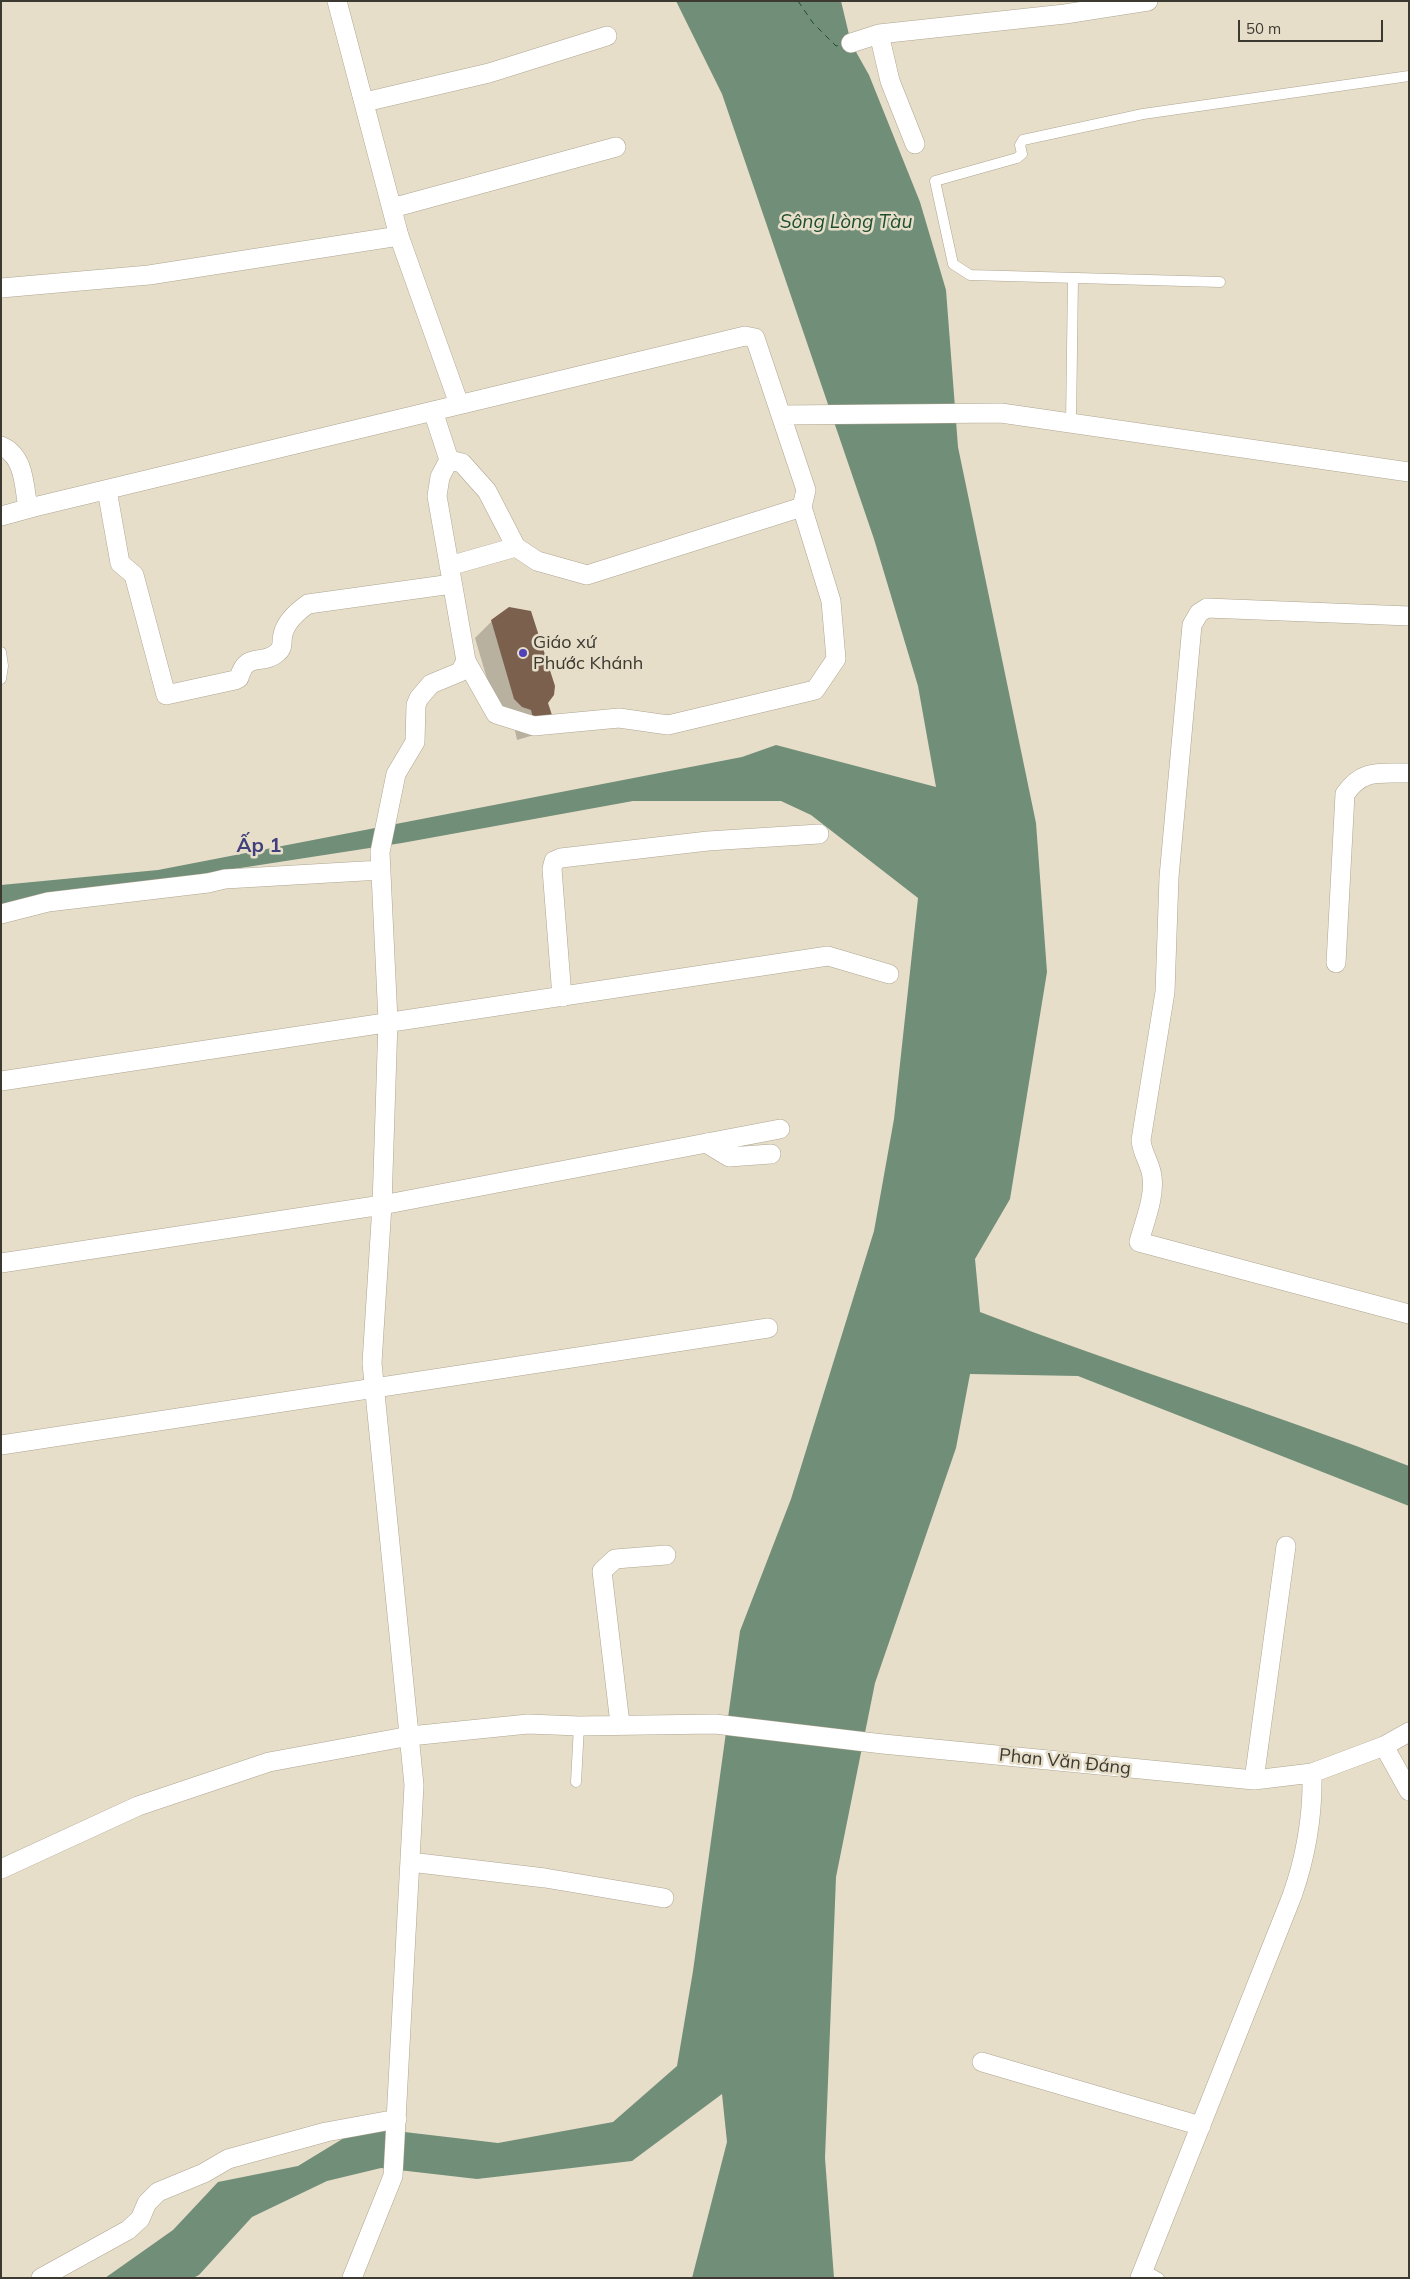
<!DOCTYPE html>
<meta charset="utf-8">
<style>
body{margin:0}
#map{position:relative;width:1410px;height:2279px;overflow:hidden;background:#e7dec9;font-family:Mulish,sans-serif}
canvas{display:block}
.frame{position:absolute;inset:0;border:2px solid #3c3931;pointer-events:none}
.scale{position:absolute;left:1238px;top:20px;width:145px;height:22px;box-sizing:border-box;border:2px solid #3c3931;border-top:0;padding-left:6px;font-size:15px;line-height:18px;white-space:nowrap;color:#3c3931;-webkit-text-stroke:4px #e7dec9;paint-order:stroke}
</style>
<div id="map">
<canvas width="1410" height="2279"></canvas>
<div class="frame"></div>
<div class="scale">50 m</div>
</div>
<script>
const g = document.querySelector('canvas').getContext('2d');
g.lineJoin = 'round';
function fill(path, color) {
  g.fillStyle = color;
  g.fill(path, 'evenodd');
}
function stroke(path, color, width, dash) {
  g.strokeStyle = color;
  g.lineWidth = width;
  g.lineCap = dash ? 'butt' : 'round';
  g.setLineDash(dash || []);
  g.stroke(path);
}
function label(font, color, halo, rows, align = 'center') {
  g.font = font + ' Mulish,sans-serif';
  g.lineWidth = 5;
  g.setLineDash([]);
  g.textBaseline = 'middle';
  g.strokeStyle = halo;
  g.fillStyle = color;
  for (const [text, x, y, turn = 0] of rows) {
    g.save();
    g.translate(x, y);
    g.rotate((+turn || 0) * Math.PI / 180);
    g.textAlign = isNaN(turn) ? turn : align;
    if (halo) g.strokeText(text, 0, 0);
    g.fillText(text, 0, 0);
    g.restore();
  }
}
const water = new Path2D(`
 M676,1H841L851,43L869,75L920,202L946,290L958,447L1036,823L1047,972L1010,1199L975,1259L980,1312C1122,1367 1267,1411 1409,1466V1506L1078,1376L970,1374L956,1448L875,1683L836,1877L825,2158L834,2278H692L727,2142L722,2094L632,2161L477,2179L381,2168L327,2181L252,2217L199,2275L193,2278H105L173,2230L218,2182L298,2166L362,2127L498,2143L613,2122L677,2066L693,1971L740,1631L791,1499L874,1231L894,1119L918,898L811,815L781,801H633L402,843L1,905V885L158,870L742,757L776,745L936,787L918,686L874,539L722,94Z`);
const shadow = new Path2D(`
 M492,621L546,703L534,735L517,740L514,726L498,716L475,638Z`);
const ferry = new Path2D(`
 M798,1L813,23L836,46L841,45`);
const building = new Path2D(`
 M509,607L531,611L555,686L554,695L548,703L553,718L534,723L531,710L522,707L514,699L491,620Z`);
const lane = new Path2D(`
 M1220,282L970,275L953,264L935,181L1017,158L1022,154L1020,145L1023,140L1143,114L1409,76
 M1071,423L1073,278
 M1,652L3,666L1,679
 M576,1782L579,1726
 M1143,2269L1159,2278`);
const street = new Path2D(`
 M337,1L399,236L459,404
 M879,34L890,81L915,144
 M851,43L879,34L1065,14L1148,1
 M365,102L489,73L607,36
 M392,208L616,147
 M1,288L149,275L399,236
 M782,415L1001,413L1409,472
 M1,446C25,456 24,486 28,509
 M107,490L120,563L134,575L166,695L235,680L239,678C247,650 262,667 278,652C284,647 281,641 283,634C286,622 298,611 308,604L452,584
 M1,516L34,507L745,336L755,338L806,490L802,507L587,575L537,561L516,547L487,491L462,463L449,460L433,411
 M449,566L516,547
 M1409,616L1207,608L1199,613L1192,625L1169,877L1165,992L1141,1140C1142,1154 1151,1164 1152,1177C1155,1197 1144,1223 1139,1242L1409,1314
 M466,661L496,714L534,726L619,718L668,725L815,690L836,659L831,601L802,507
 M1,914L48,902L208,883L225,879L381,870
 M1336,963L1345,794C1363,768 1380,774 1409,773
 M562,997L552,869L554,861L561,858L708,841L819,834
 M1,1081L828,956L889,974
 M706,1143L729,1157L771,1154
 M1,1263L382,1205L780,1129
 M1,1445L768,1328
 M620,1724L602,1571L615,1559L666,1555
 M1384,1746L1409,1791
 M1254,1780L1286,1546
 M410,1862L545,1878L664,1898
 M1,1869L138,1806L269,1762L410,1736L528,1724L579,1726L715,1724L883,1744L1254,1780L1312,1773L1384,1746L1409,1732
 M982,2062L1201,2126
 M41,2278L128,2230L140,2219L147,2203L158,2192L204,2173L228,2159L326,2132L397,2119
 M352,2278L393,2176L414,1785L372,1363L382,1205L388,1021L380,852L396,774L415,742L416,705L419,698L431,684L460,672L466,661L437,496L440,477L449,460
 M1140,2278L1292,1896C1306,1856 1313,1815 1312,1773`);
const markers = [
 [523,653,5,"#4f41b8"]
];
const poiNames = [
 ["Giáo xứ",533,643],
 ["Phước Khánh",533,664]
];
const streetNames = [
 ["Phan Văn Đáng",1065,1762,6]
];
const waterNames = [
 ["Sông Lòng Tàu",846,222]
];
const quarterNames = [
 ["Ấp 1",259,846]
];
fill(water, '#718e79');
fill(shadow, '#0003');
stroke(ferry, '#1d4e2f', 1, [6, 5]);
fill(building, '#7b604e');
stroke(lane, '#aea591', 11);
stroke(street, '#aea591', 20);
stroke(lane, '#fff', 10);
stroke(street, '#fff', 19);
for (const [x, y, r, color] of markers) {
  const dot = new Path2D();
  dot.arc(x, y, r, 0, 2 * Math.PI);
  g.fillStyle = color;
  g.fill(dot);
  stroke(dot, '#e7dec9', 2);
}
label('18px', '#3c3931', '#e7dec9', poiNames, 'left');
label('18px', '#3c3931', '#e7dec9', streetNames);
label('italic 19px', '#1d4e2f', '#e7dec9', waterNames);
label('bold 20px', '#41407c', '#e7dec9', quarterNames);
</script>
